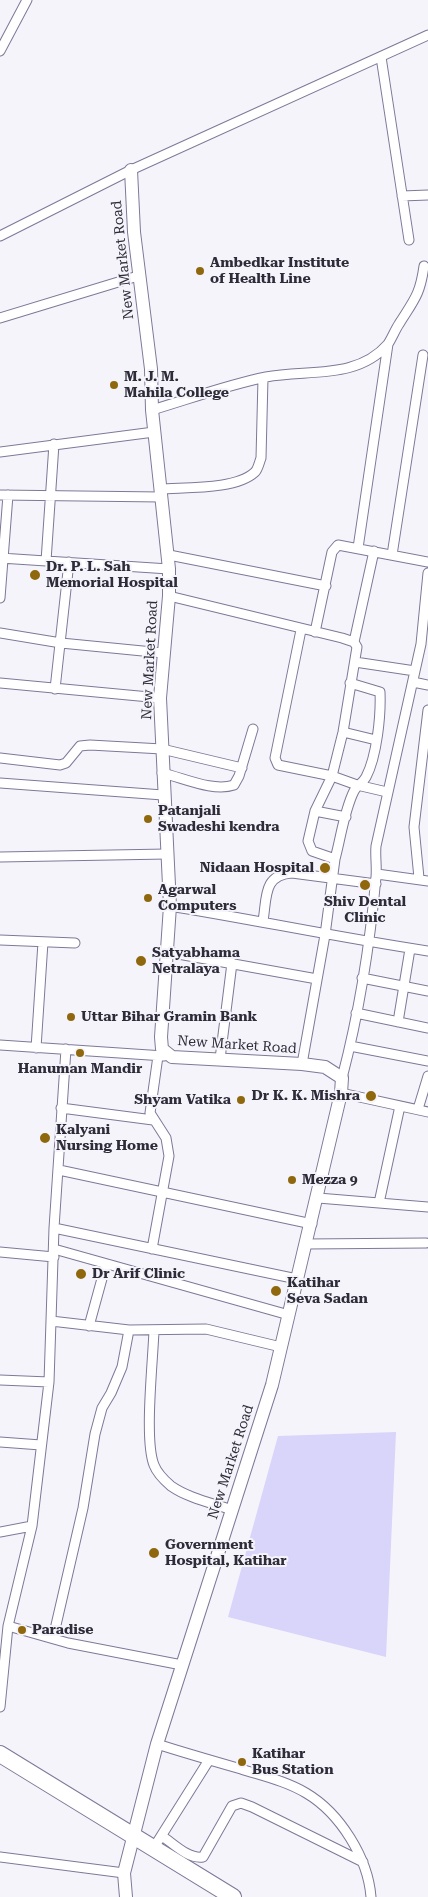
<!DOCTYPE html>
<style>
body{margin:0}
canvas{display:block;background:#f5f4fb}
</style>
<canvas width="428" height="1897"></canvas>
<script>
const g = document.querySelector('canvas').getContext('2d');
g.lineJoin = 'round';
function fill(path, color) {
  g.fillStyle = color;
  g.fill(path, 'evenodd');
}
function stroke(path, color, width, dash) {
  g.strokeStyle = color;
  g.lineWidth = width;
  g.lineCap = dash ? 'butt' : 'round';
  g.setLineDash(dash || []);
  g.stroke(path);
}
function label(font, color, halo, rows, align = 'center') {
  g.font = font + ' "Roboto Serif",serif';
  g.lineWidth = 4;
  g.setLineDash([]);
  g.textBaseline = 'middle';
  g.strokeStyle = halo;
  g.fillStyle = color;
  for (const [text, x, y, turn = 0] of rows) {
    g.save();
    g.translate(x, y);
    g.rotate((+turn || 0) * Math.PI / 180);
    g.textAlign = isNaN(turn) ? turn : align;
    if (halo) g.strokeText(text, 0, 0);
    g.fillText(text, 0, 0);
    g.restore();
  }
}
const green = new Path2D(`
 M396,1432L386,1657L228,1617L278,1436Z`);
const street = new Path2D(`
 M0,51L27,0
 M381,57L409,240
 M402,196L428,195
 M0,236L131,170L428,35
 M0,318L138,276
 M152,410C189,399 227,385 266,377C307,369 357,380 388,344C392,338 395,330 399,324C414,300 420,295 424,266
 M0,452L154,432
 M160,489C185,487 236,490 255,472C258,469 259,463 261,458L263,378
 M0,495L161,497
 M358,548L388,344
 M169,555L326,586
 M392,555L423,355
 M0,558L169,569
 M46,561L54,444
 M169,596L342,638L354,642L357,647L343,732L332,776L315,811L308,841L312,851L335,859L325,935L302,1064
 M0,598L8,495
 M301,630L275,758L278,765L332,776L357,785L387,792
 M315,632L332,552L338,545L428,562
 M0,633L61,643L163,653
 M354,642L374,551
 M355,662L415,671
 M413,682L428,685
 M0,683L160,698
 M55,689L69,562
 M343,732L376,740
 M0,758L60,765L66,763L80,746L90,745L162,749L242,768
 M162,773C184,778 213,792 234,785L239,776L253,729
 M0,783L163,795
 M315,811L346,817
 M0,857L167,854
 M335,859C341,837 344,811 354,791C357,785 363,783 366,777C377,756 381,715 380,692L350,683
 M377,874L428,881
 M419,878L414,827L428,710
 M170,906C256,920 341,938 428,951
 M263,921C267,897 263,875 292,873L376,884
 M0,940L75,943
 M167,952L317,979
 M362,978L428,991
 M356,1013L428,1028
 M398,1022L410,949
 M0,1045L164,1056
 M350,1046L428,1061
 M36,1048L43,942
 M220,1059L232,963
 M342,1078C359,1013 370,944 376,877C377,866 375,856 376,846L421,644L428,573
 M341,1093L428,1112
 M61,1108L153,1120
 M418,1109L428,1076
 M59,1170L312,1224
 M318,1198L428,1207
 M379,1203L400,1106
 M54,1228L297,1279
 M306,1244L426,1243
 M54,1249L289,1315
 M152,1249L169,1156L166,1138L150,1113L158,1056
 M0,1252L54,1257
 M51,1321L129,1330L206,1329L281,1347
 M89,1326L106,1264
 M154,1330C153,1361 144,1440 154,1465C157,1473 164,1480 171,1486C188,1498 212,1503 232,1510
 M0,1380L49,1382
 M0,1442L41,1445
 M0,1532L32,1526
 M8,1626L68,1643L182,1665
 M53,1638L83,1508L95,1434L102,1408L111,1393L122,1367L129,1330
 M0,1707L8,1626L32,1526L49,1382L54,1228L66,1049
 M157,1744C185,1753 213,1761 241,1769C263,1776 286,1781 306,1793C340,1813 368,1858 371,1897
 M162,1836C174,1844 188,1859 203,1857L232,1806L241,1803L252,1807L363,1862
 M158,1841L209,1760
 M0,1857L124,1873`);
const secondary = new Path2D(`
 M126,1897L124,1873L157,1744L272,1385L341,1093L342,1078L325,1067L302,1064L172,1057L162,1049L161,1037L170,906L160,698L169,596V569L152,410L151,369L134,232L131,170`);
const highway = new Path2D(`
 M0,1754L233,1897`);
const markers = [
 [200,271,5,"#8f680e"],
 [114,385,5,"#8f680e"],
 [35,575,6,"#8f680e"],
 [148,819,5,"#8f680e"],
 [325,868,6,"#8f680e"],
 [365,885,6,"#8f680e"],
 [148,898,5,"#8f680e"],
 [141,961,6,"#8f680e"],
 [71,1017,5,"#8f680e"],
 [80,1053,5,"#8f680e"],
 [371,1096,6,"#8f680e"],
 [241,1100,5,"#8f680e"],
 [45,1138,6,"#8f680e"],
 [292,1180,5,"#8f680e"],
 [81,1274,6,"#8f680e"],
 [276,1291,6,"#8f680e"],
 [154,1553,6,"#8f680e"],
 [22,1630,5,"#8f680e"],
 [242,1762,5,"#8f680e"]
];
const streetNames = [
 ["New Market Road",123,260,-96],
 ["New Market Road",150,660,-87],
 ["New Market Road",237,1045,4],
 ["New Market Road",231,1462,-72]
];
const poiNames = [
 ["Ambedkar Institute",210,263],
 ["of Health Line",210,279],
 ["M. J. M.",124,377],
 ["Mahila College",124,393],
 ["Dr. P. L. Sah",46,567],
 ["Memorial Hospital",46,583],
 ["Patanjali",158,811],
 ["Swadeshi kendra",158,827],
 ["Nidaan Hospital",314,868,"right"],
 ["Agarwal",158,890],
 ["Computers",158,906],
 ["Shiv Dental",365,902,"center"],
 ["Clinic",365,918,"center"],
 ["Satyabhama",152,953],
 ["Netralaya",152,969],
 ["Uttar Bihar Gramin Bank",81,1017],
 ["Hanuman Mandir",80,1069,"center"],
 ["Dr K. K. Mishra",360,1096,"right"],
 ["Shyam Vatika",231,1100,"right"],
 ["Kalyani",56,1130],
 ["Nursing Home",56,1146],
 ["Mezza 9",302,1180],
 ["Dr Arif Clinic",92,1274],
 ["Katihar",287,1283],
 ["Seva Sadan",287,1299],
 ["Government",165,1545],
 ["Hospital, Katihar",165,1561],
 ["Paradise",32,1630],
 ["Katihar",252,1754],
 ["Bus Station",252,1770]
];
fill(green, '#d9d4fa');
stroke(street, '#7d7997', 11);
stroke(secondary, '#7d7997', 14);
stroke(highway, '#7d7997', 18);
stroke(street, '#fff', 9);
stroke(secondary, '#fff', 12);
stroke(highway, '#fff', 16);
for (const [x, y, r, color] of markers) {
  const dot = new Path2D();
  dot.arc(x, y, r, 0, 2 * Math.PI);
  g.fillStyle = color;
  g.fill(dot);
  stroke(dot, '#f5f4fb', 2);
}
label('14px', '#2e2c39', '#f5f4fb', streetNames);
label('bold 14px', '#2e2c39', '#f5f4fb', poiNames, 'left');
</script>
